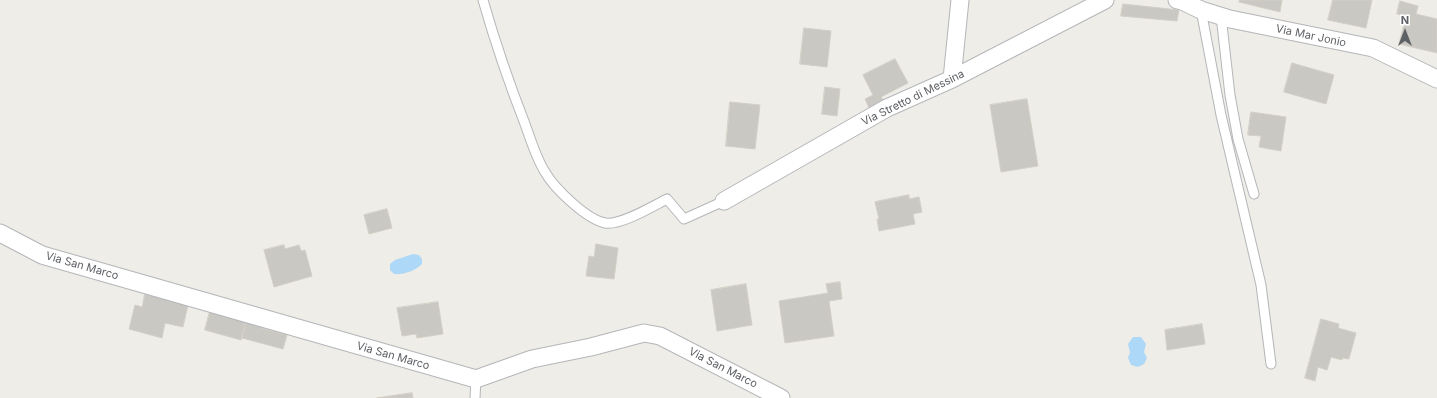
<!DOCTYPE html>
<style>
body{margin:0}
#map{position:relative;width:1437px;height:398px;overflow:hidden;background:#efede7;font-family:Inter,sans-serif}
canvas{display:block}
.north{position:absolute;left:1385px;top:12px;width:40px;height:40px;-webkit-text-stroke:3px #fff;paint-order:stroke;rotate:0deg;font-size:11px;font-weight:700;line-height:16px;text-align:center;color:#5e6165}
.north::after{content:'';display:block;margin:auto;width:14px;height:18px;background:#5e6165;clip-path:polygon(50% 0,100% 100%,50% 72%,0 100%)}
</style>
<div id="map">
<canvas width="1437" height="398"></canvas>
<div class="north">N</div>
</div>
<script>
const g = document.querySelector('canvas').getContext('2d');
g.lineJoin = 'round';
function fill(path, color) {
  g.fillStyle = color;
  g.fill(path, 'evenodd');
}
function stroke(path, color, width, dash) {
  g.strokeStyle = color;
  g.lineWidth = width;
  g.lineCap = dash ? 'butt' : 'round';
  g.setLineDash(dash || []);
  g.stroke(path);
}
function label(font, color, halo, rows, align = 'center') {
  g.font = font + ' Inter,sans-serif';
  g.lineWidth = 4;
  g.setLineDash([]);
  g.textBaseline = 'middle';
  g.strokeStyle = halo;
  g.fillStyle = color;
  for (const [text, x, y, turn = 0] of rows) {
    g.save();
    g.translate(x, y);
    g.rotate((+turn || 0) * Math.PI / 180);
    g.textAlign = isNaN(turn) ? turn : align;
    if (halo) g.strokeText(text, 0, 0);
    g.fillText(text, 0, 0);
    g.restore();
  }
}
const water = new Path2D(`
 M413,254L419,255L422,259V264C415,271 403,275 394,274L390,270V264L395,260Z
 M1133,337H1141L1146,344L1144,352L1147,358L1144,364L1138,367L1131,365L1128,358L1130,352L1128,344Z`);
const building = new Path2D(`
 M1240,0H1282L1280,12L1239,2Z
 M1333,0H1372L1366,28L1328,20Z
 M1400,1L1418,6L1416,14L1437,19V53L1399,44L1406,16L1397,14Z
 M1123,4L1179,10L1177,21L1121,16Z
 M804,28L831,31L827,67L800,64Z
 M895,59L908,83L881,97L884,101L869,108L865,99L873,95L863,75Z
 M1292,63L1334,75L1326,104L1284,92Z
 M825,87L840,89L837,116L822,114Z
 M1027,99L1038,166L1001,172L990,105Z
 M730,102L760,105L755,149L726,146Z
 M1251,112L1286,117L1281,151L1259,147L1261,136L1248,135Z
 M909,195V199L919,197L922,212L913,214L915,224L879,231L877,219H879L875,202Z
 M387,209L392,228L369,234L364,215Z
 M596,244L618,248L614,279L586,276L589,256L594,257Z
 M284,245L285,249L299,245L301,251L305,250L312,276L274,287L264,250Z
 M840,282L842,299L829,301L834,336L785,343L779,301L828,293L826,284Z
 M746,284L752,325L717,331L711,290Z
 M145,294L188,305L183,327L165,323L162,338L129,329L135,305L142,307Z
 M438,302L443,334L417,338L416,334L402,336L397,308Z
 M210,311L246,321L241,340L205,330Z
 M1321,319L1339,324L1338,328L1356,333L1349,359L1342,358V360L1331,357L1327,370L1318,367L1315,381L1305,378Z
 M246,321L262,325L261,328L287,335L283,349L242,338Z
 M1202,324L1205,344L1167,350L1165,330Z
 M412,393L413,398H377Z`);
const service = new Path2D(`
 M483,0C495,42 509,83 525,124C531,140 536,158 545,172C554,188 586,219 605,223C620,226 653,206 667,199L684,219L724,201
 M1201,10L1221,115L1261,285L1271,364
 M1221,16L1230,95L1238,139L1254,194
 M475,398L476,379`);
const minor = new Path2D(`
 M1177,0L1182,1L1201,10L1230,19L1373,48L1437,79
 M952,79L960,0
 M724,201L887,108L952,79L1105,0
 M0,233L42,255L476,379L532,359L591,347L644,333L660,336L781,398`);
const streetNames = [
 ["Via Mar Jonio",1311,36,12],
 ["Via Stretto di Messina",913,98,-26],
 ["Via San Marco",82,266,16],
 ["Via San Marco",393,356,16],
 ["Via San Marco",723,368,27]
];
fill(water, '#aed8f7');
fill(building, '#cac8c3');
stroke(building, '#d3cfc5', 1);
stroke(service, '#b4b6ba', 11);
stroke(minor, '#b4b6ba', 19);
stroke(service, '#fff', 9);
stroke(minor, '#fff', 17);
label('11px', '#5e6165', '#fff', streetNames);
</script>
